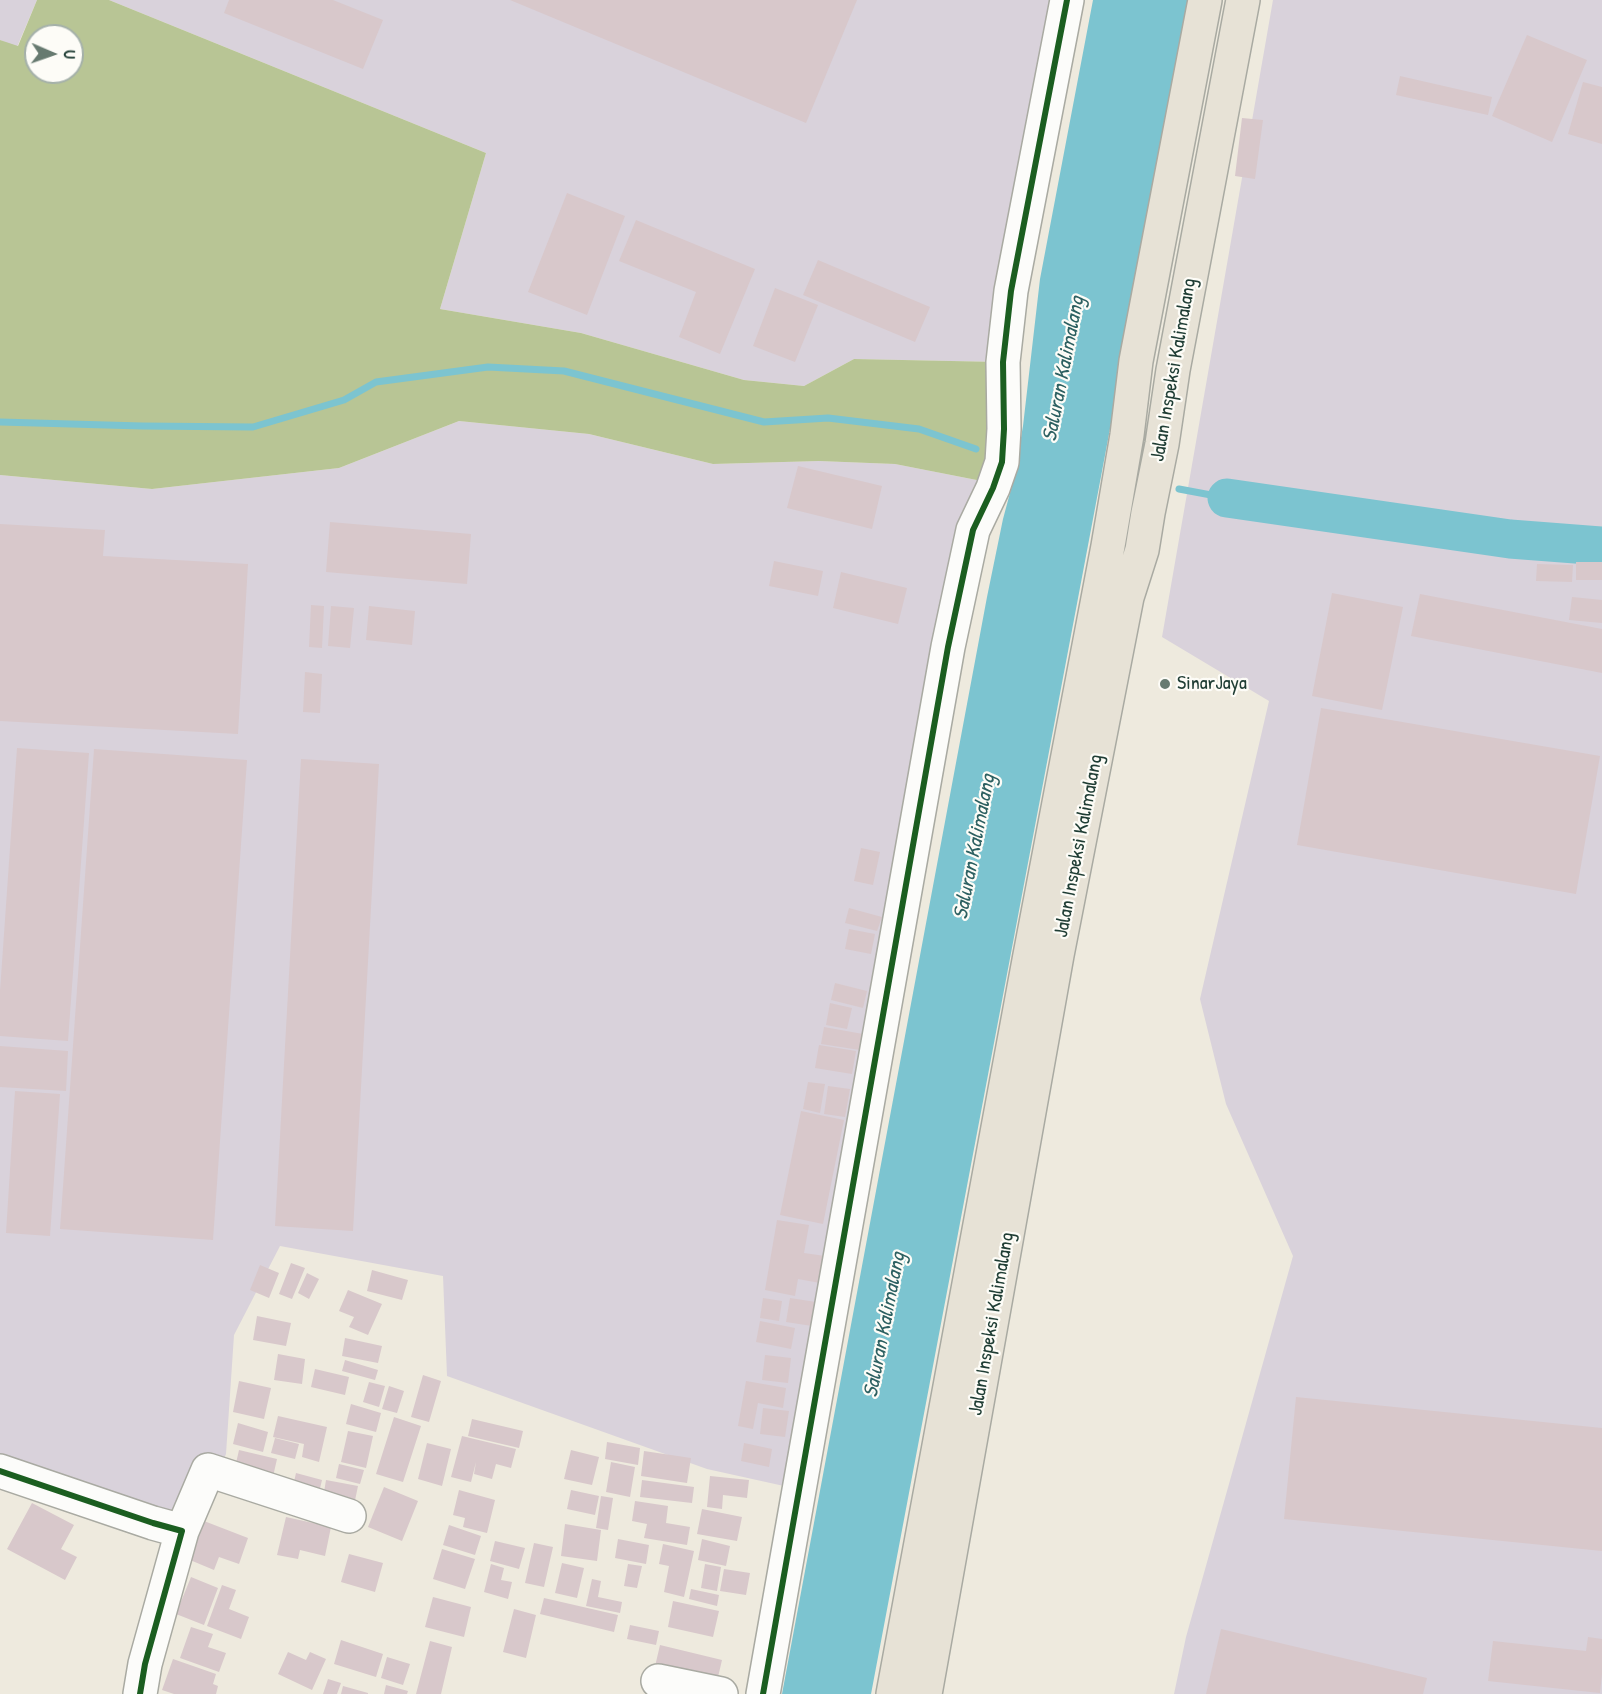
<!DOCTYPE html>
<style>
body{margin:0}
#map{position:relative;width:1602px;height:1694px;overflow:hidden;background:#eeeade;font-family:"Patrick Hand",sans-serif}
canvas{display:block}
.north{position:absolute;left:24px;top:24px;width:60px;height:60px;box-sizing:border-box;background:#fdfcf7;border:2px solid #a4b0a9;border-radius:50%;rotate:92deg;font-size:16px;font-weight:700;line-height:24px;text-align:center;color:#1f3d34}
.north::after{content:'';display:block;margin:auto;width:21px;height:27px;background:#677a70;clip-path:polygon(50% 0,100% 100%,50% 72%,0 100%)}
</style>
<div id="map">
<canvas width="1602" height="1694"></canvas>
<div class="north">U</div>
</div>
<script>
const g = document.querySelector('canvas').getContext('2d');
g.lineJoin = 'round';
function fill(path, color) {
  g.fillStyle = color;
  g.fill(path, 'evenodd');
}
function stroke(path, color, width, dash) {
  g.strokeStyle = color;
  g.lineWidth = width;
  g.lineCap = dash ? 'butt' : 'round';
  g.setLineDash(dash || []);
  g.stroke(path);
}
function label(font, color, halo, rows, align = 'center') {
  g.font = font + ' "Patrick Hand",sans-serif';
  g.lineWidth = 4.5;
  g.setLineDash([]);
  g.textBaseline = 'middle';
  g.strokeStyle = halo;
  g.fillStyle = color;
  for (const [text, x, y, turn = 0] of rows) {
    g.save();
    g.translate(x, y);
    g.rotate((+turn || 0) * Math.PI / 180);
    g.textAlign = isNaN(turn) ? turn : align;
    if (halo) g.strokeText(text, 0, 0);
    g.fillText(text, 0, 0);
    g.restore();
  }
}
const industrial = new Path2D(`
 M0,0H37L17,47L0,40Z
 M109,0H1075L1000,362L854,359L804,386L744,380L581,333L440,309L486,153Z
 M1273,0H1602V1694H1174L1186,1637L1293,1256L1226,1104L1200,999L1269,701L1162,637Z
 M459,421L589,434L713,464L819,461L895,464L992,483L793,1488L707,1469L447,1376L443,1276L280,1246L234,1335L226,1454L192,1528L0,1471V475L152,489L339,468Z`);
const forest = new Path2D(`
 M37,0H109L486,153L440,309L581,333L744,380L804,386L854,359L1000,362L992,483L895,464L819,461L713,464L589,434L459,421L339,468L152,489L0,475V40L18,46ZM36,36H72V72H36Z`);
const water = new Path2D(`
 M1093,0H1191L871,1694H782L987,597L1003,519L1014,478L1023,426L1040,279Z`);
const stream = new Path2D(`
 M0,422L142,426L253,427L344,400L376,382L488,367L564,371L764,422L828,418L919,429L976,449
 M1179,489L1227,498`);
const river = new Path2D(`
 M1227,498L1510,539L1602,546`);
const building = new Path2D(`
 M229,0H333L383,20L363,69L224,13Z
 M510,0H857L806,123Z
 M1527,35L1587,60L1552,142L1492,116Z
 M1400,76L1492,97L1488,115L1396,95Z
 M1583,82L1602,87V144L1568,134Z
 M1242,118L1263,120L1255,179L1235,176Z
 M567,193L625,216L587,315L528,292Z
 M636,220L755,269L720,354L679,337L696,292L619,261Z
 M818,260L930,307L915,342L803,295Z
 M775,288L818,305L795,362L753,346Z
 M798,466L882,486L872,529L787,508Z
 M330,522L471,534L467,584L326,572Z
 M0,524L105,530L103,556L248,564L238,734L0,721Z
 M774,561L823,571L818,596L769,586Z
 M1576,562H1602V580H1576Z
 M1537,564L1573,565L1572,582L1536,581Z
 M841,572L907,588L898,624L833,608Z
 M1332,593L1403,607L1382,710L1312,696Z
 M1420,594L1602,629V673L1411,636Z
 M1572,597L1602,600V623L1569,620Z
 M311,605L324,606L322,648L309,647Z
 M331,606L354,608L350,648L328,646Z
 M369,606L415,611L412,645L366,640Z
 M305,672L322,674L320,713L303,712Z
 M1321,708L1600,756L1576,894L1297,845Z
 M17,748L89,753L68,1041L0,1036V991Z
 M94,749L247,760L213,1240L60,1229Z
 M301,759L379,764L353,1231L275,1226Z
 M861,848L880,852L873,885L854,881Z
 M849,908L882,917L877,931L845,923Z
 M849,929L875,934L871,954L845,949Z
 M835,983L867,991L863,1008L831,1000Z
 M830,1003L852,1008L847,1029L826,1025Z
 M824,1027L863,1034L860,1050L821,1044Z
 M819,1045L856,1051L852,1074L815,1068Z
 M0,1046L68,1051L66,1091L0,1087Z
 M808,1082L825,1084L820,1113L803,1109Z
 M828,1086L850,1089L845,1117L824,1114Z
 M15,1091L60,1094L50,1236L6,1233Z
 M801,1111L844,1120L823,1224L780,1215Z
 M777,1220L809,1225L804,1253L825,1256L820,1283L798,1279L795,1296L765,1290Z
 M291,1263L305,1268L292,1299L279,1294Z
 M260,1265L279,1273L269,1298L250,1290Z
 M372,1270L408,1280L402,1300L367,1291Z
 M307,1273L319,1279L309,1299L298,1293Z
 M348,1290L382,1304L368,1335L349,1327L354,1317L339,1311Z
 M763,1298L782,1301L779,1321L760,1318Z
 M790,1298L816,1302L812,1326L786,1322Z
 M257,1316L291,1323L286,1346L253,1340Z
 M760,1321L795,1328L791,1349L756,1342Z
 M345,1338L382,1346L378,1363L342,1356Z
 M278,1354L305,1359L302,1384L274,1380Z
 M765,1355L791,1358L788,1383L762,1380Z
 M345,1360L378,1370L375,1380L342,1371Z
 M315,1369L349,1377L345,1395L311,1387Z
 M423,1375L441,1381L429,1422L411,1417Z
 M239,1381L271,1388L264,1419L233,1412Z
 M746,1381L786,1388L783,1408L758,1403L753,1429L738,1426Z
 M369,1382L385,1386L379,1407L363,1402Z
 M389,1386L404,1391L397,1413L382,1409Z
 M1296,1397L1602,1428V1551L1284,1519Z
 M351,1404L381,1413L376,1432L346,1424Z
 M763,1408L789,1411L785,1437L760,1434Z
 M278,1416L327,1427L319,1462L302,1457L304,1444L273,1437Z
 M394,1417L421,1426L403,1482L376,1474Z
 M472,1419L523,1431L519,1448L468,1436Z
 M238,1423L268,1432L263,1452L233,1444Z
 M348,1431L373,1436L366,1468L341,1462Z
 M462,1436L516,1449L511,1468L496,1464L492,1479L474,1474L476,1462L471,1482L451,1477Z
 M275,1438L299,1444L295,1459L271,1453Z
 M607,1442L640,1448L638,1465L605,1459Z
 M427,1443L451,1449L442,1486L418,1479Z
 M744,1443L772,1449L769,1467L741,1461Z
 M239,1450L277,1459L272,1481L234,1472Z
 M571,1450L599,1457L592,1485L564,1479Z
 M644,1451L691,1458L687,1483L641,1476Z
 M611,1462L635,1467L630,1497L606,1492Z
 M339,1464L364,1470L360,1484L336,1478Z
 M296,1473L322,1480L317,1501L291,1495Z
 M710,1476L749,1480L747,1498L723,1495L722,1509L707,1507Z
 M326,1480L358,1486L353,1510L322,1504Z
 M642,1480L694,1487L692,1503L640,1497Z
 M384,1487L418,1501L402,1541L368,1527Z
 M459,1490L495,1500L487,1533L463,1527L465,1518L453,1515Z
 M571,1490L599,1496L595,1515L567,1509Z
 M601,1496L613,1498L608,1530L596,1528Z
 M635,1501L668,1506L666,1523L690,1527L687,1545L644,1538L647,1524L632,1521Z
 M32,1503L74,1525L61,1549L77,1557L65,1580L7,1549Z
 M702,1509L742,1517L737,1541L697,1534Z
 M286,1517L331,1527L325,1556L300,1550L298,1559L277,1555Z
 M204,1521L248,1538L239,1564L219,1557L214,1570L190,1560Z
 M565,1524L601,1530L597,1561L561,1556Z
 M449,1525L481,1536L475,1555L443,1545Z
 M618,1539L649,1545L646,1564L615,1558Z
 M702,1539L730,1546L726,1566L698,1560Z
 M495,1541L525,1548L519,1569L490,1561Z
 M534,1543L553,1547L544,1587L525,1583Z
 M663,1544L694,1551L684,1597L664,1592L669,1566L659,1564Z
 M442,1549L475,1559L465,1589L433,1579Z
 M349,1554L383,1563L375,1592L341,1582Z
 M562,1563L584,1568L577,1598L555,1593Z
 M491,1564L504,1568L501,1580L512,1582L508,1599L484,1592Z
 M628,1564L642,1566L637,1588L624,1586Z
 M705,1564L721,1567L717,1591L701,1588Z
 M724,1569L750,1573L746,1595L720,1591Z
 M191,1577L218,1588L204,1625L176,1614Z
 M592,1579L601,1581L598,1597L622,1602L620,1613L586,1606Z
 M222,1585L236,1590L229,1609L249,1617L241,1639L207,1626Z
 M691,1589L719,1595L717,1606L689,1599Z
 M433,1597L471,1607L464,1637L425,1627Z
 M544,1598L618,1615L614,1632L540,1614Z
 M673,1601L719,1611L713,1637L668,1627Z
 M514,1609L536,1615L526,1658L503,1652Z
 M630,1625L659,1631L656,1645L627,1639Z
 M191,1627L213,1634L208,1647L226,1653L219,1672L180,1658Z
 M1221,1629L1427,1678L1423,1694H1206Z
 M1588,1637L1602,1639V1674L1600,1693L1488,1681L1493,1641L1586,1651Z
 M341,1640L383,1654L376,1677L334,1664Z
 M430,1641L452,1647L441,1694H416Z
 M660,1645L722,1660L715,1690L653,1675Z
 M288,1652L306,1660L310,1652L326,1659L312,1690L278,1674Z
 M387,1657L410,1664L403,1685L381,1678Z
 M173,1659L216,1674L213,1684L218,1686L216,1694H174L162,1690Z
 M328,1679L341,1683L337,1694H323Z
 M386,1685L408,1691L407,1694H384Z
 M343,1686L368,1693V1694H341Z`);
const minor = new Path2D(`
 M0,1471L153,1523L182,1531L145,1664L140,1694
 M182,1531L208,1470L349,1516
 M658,1681L721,1694
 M763,1694L948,647L973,530L993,488L1002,462L1004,429L1003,362L1011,291L1067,0`);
const major = new Path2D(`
 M893,1694L1030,955L1108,546L1127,435L1136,361L1205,0
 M925,1694L1057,955L1127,597L1142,550L1148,513L1162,444L1173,370L1243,0`);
const cycleway = new Path2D(`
 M0,1471L153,1523L182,1531L145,1664L140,1694
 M763,1694L948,647L973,530L993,488L1002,462L1004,429L1003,362L1011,291L1067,0`);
const markers = [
 [1165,684,6,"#677a70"]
];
const streetNames = [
 ["Jalan Inspeksi Kalimalang",1174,370,-80],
 ["Jalan Inspeksi Kalimalang",1079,846,-79],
 ["Jalan Inspeksi Kalimalang",992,1324,-80]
];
const poiNames = [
 ["SinarJaya",1177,684]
];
const waterNames = [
 ["Saluran Kalimalang",1064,369,-79],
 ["Saluran Kalimalang",975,847,-79],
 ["Saluran Kalimalang",885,1325,-79]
];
fill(industrial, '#d9d2db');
fill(forest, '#b8c595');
fill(water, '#7cc4d0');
stroke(stream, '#7cc4d0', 7);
stroke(river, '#7cc4d0', 39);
fill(building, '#d8c8cb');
stroke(minor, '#a9aaa2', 36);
stroke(major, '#a9aaa2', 36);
stroke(minor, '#fcfcfa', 33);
stroke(major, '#e7e2d6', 33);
stroke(cycleway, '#1b5e20', 6);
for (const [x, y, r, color] of markers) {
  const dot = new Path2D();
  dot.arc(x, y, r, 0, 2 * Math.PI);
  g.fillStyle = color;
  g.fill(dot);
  stroke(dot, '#fdfcf7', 2);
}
label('20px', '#1f3d34', '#fdfcf7', streetNames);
label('20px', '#1f3d34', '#fdfcf7', poiNames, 'left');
label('italic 21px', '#2c6061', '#fdfcf7', waterNames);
</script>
